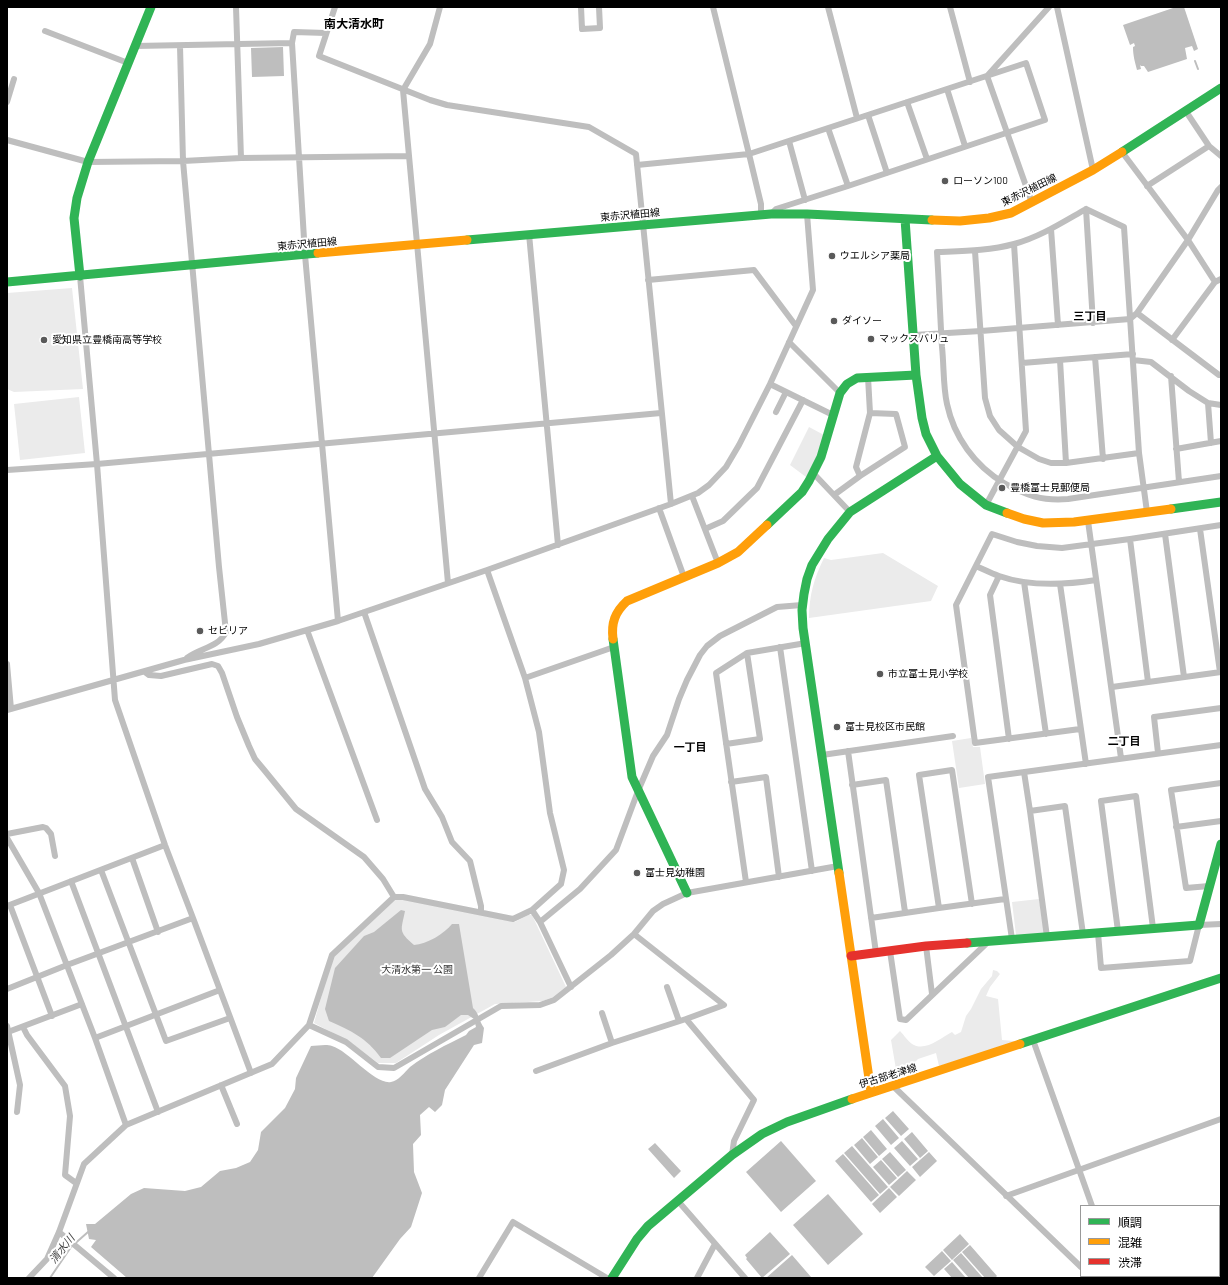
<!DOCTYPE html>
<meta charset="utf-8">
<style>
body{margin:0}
#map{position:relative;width:1228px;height:1285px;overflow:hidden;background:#fff;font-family:Barlow,"Noto Sans JP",sans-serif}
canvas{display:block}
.frame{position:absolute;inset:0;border:8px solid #000;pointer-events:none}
.legend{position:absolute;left:1080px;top:1205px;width:140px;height:72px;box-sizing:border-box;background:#fff;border:1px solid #999;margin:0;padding:5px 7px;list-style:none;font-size:12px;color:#000}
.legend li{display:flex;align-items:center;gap:8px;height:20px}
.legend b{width:20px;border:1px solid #999}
</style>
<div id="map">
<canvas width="1228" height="1285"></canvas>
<div class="frame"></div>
<ul class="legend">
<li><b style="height:5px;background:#30b455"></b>順調</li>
<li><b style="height:5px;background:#ff9f0a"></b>混雑</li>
<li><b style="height:5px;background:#e5322d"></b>渋滞</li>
</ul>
</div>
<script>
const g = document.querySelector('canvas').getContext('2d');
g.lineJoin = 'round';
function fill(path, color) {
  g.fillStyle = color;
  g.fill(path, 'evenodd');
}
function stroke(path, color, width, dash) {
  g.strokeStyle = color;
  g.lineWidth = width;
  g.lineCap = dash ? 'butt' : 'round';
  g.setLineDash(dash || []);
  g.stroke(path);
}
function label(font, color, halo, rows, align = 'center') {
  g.font = font + ' Barlow,"Noto Sans JP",sans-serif';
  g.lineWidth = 4;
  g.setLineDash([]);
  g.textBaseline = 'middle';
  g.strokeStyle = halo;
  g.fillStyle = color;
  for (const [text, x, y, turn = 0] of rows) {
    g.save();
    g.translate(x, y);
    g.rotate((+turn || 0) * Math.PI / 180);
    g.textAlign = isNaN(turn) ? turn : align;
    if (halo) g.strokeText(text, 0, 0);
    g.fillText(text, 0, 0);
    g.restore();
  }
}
const green = new Path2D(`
 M72,288L83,389L14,392L7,389V293Z
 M79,397L85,453L20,460L14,404Z
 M809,427L824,435L817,461L806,477L790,465Z
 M883,553L938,586L931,601L809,618C809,596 814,578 824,558L831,560Z
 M971,738L973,747H980L985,784L959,788L952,741Z
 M395,899H403L515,922L528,915H532L566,987L553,997L543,1001L495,1004L439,1035L396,1063H378L350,1042L314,1023L333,955Z
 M1039,899L1044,932L1042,934L1016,935L1012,902Z
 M993,970L997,971L1000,974L990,987L986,996L998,999L1002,1040L1014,1041L1015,1043L939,1066L936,1053L918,1059L911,1066L905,1067L903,1073L897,1075L891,1040L900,1031C904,1035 909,1043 914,1045C926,1051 941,1038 952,1032L955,1035L961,1032L966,1016L971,1009L981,989L992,976Z`);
const water = new Path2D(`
 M1176,7H1184L1198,49L1194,51L1192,46L1185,48L1187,59L1148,72L1144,66H1141L1140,65L1141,69L1137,70C1135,62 1133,56 1133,47L1135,46L1134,43L1130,45L1123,25Z
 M283,47L284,76L252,77L251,48Z
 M401,910L405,911C401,931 398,931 414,945C427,944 444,934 452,924H459L473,1008C479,1013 479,1021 484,1028L482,1043L474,1045L445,1090L442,1105L435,1112L429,1107L420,1115L421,1135L413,1144L414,1172L422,1193L411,1227L400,1239L372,1278H127L91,1247L96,1240L89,1239L86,1224H95L131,1194L144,1188L185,1191L201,1187L220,1171L236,1168L250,1162L258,1150L261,1132L285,1108L295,1089L296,1078L311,1046C317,1046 326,1044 332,1046C349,1051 375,1085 391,1082C398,1081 405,1072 410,1067C427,1054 446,1045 466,1035L469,1031L476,1027L474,1019L468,1015H461L445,1027L432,1030L390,1058H381C366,1037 351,1031 329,1021L325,1009L335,968L364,936L374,932Z
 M893,1111L909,1129L901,1136L885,1118Z
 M883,1119L899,1138L891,1145L875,1126Z
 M871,1130L887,1149L879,1156L863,1137Z
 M912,1132L928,1151L920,1158L904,1139Z
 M862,1138L878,1157L870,1164L854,1145Z
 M781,1141L816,1181L781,1212L746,1172Z
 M902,1141L918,1159L910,1166L894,1148Z
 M655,1143L681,1171L674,1178L648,1149Z
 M852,1146L888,1187L880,1194L844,1153Z
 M890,1152L906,1170L898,1177L882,1159Z
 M929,1152L937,1161L920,1177L912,1167Z
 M843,1154L879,1195L871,1202L835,1161Z
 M881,1160L897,1178L889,1185L873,1167Z
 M907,1171L916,1180L899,1196L890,1187Z
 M889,1188L897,1197L880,1213L872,1204Z
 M828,1194L863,1234L828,1265L793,1225Z
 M770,1232L790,1254L762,1278L746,1259L747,1258L745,1255Z
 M960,1234L969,1244L952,1260L943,1250Z
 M970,1245L997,1276L995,1278H985L962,1252Z
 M942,1251L951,1261L934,1276L925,1267Z
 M961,1253L983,1278H969L953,1260Z
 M792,1255L811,1277L810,1278H766Z
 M952,1262L966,1278H952L944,1269Z`);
const stream = new Path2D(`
 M1195,61L1198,69
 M50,1278L71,1247L88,1232`);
const street = new Path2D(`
 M236,7L241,158
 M335,7L319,56L430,100L447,105L589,127L636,154L671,504
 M440,7L430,44L403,90L448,583
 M581,7L582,29L600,28L599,7
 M713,7L749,154L761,204V215
 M828,7L857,118
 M950,7L970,82
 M1057,7L1093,170
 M45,31L128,63
 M292,43L294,32L326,33
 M135,46L292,43L305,255L338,621
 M180,46L183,161L219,567L226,632C218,648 200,648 187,658
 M988,75L1049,7
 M987,76L1032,203
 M947,89L965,146
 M7,102L14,79
 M907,102L927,159
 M1185,110L1209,146
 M868,115L887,173
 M828,128L848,186
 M7,140L88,162L183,161L241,158L409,156
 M789,141L805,200
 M1122,152L1188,240L1215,282
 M637,165L749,154L1026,63L1045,120L848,186L776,209L771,214
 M1147,186L1209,146L1221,156
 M1086,209C1063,222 1040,237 1014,244C989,251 962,251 937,252C939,284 940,315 942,347C944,365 943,387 947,404C954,437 975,466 1004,483C1027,496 1042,501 1068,499L1221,476
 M1086,209L1124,227L1139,453L1147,512
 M1086,209L1093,323
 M1051,229L1058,325
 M529,234L558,545
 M975,251L985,398L990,416L999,430L1018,447L1039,459L1051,463H1066L1139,453
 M648,280L754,270L796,326
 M1137,313L1219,375H1221
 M914,335L981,331L1130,319L1137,313L1188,240L1218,190L1221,187
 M1172,340L1215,282L1221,279
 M789,342L840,393
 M1095,357L1103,459
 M1060,360L1066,463
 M1133,360L1151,362L1189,391L1208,403L1221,405
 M1022,363L1133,354
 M1171,376L1179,482
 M770,384L833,415
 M1208,403L1211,443
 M776,412L786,392
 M1176,449L1221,441
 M7,470L97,464L661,413
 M814,474L850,512
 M860,476L856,467L870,413
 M834,495L860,476L905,447L896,414L870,413L868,377
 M692,496L718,563
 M986,505L1026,431L1014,244
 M659,508L684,577
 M1088,521L1121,758
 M705,529L723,521L757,488L803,400
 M1200,529L1220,672
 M1165,534L1184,677
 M1130,539L1148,682
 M976,566C983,569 991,573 999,576C1030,587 1064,585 1096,580
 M999,576L990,595L1009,739
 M1024,582L1046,734
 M1060,584L1086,764
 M364,612L425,789L442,817L452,842L470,861L481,906V912
 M307,630L377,820
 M780,647L812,871
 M7,664L11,709
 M145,672L149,675L161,676L212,664L218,666L222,673L237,717L249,746L255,759L265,771L296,809L364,857L383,879L394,897
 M525,678L614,647
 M1112,687L1221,672
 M7,710L184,660L259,644L338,621L487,570L671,504L698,493L709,485L726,467L739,445L770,384L813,290L807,214
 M1080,729L975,743L956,605L992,534L1017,542L1037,546L1062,548L1130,539L1221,525
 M726,744L760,739L747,653
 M848,751L876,953
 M1158,753L1154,717L1221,708
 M822,755L953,736
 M1024,772L1030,811
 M731,782L766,777L779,877
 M852,785L886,780L905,912
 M1176,827L1221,821
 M7,834L43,827L46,828L51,834L55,856
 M7,838L39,893L95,1038L126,1125
 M132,858L158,932
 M101,870L166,1041L230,1018
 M71,881L158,1112
 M746,882L716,673L747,653L806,643
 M1209,886L1186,888L1171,790L1221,783
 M10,905L52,1016
 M7,906L165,845
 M939,908L919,775L952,770L972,904
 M532,910L540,922L571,987
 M193,918L251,1073
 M871,918L939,908L1005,899
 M540,922L580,889L616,850L638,791L653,756L667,735L679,699L687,680L700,655L707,646L720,636L777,607L802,605
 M1118,931L1101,801L1136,796L1153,928
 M1098,933L1101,968L1190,961L1199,925L1221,924
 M634,934L724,1005L686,1019L754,1100L734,1141L732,1155
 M1047,937L1030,811L1065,806L1083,934
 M1012,939L988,777L1221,745
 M926,946L932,994
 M890,951L900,1019L906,1020L988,942
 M667,987L679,1021
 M7,989L67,965L193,918L165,845L115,700L97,464L80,276
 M602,1013L612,1043
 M309,1025L346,1042L378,1067L394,1068L501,1006L540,1005L554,1000L611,955L634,934L653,911L663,904L687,893L838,866
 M7,1026L20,1085L17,1112
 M23,1027L27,1035L65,1086L70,1116L65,1175L76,1183
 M8,1032L82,1004
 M95,1038L220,990
 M1033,1040L1092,1206
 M536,1071L612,1043L686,1019
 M221,1085L237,1124
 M893,1086L1081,1267
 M1006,1196L1221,1119
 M678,1201L745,1278
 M59,1232L114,1278
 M1090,1276L1092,1278
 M1138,1276L1140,1278
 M29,1278L47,1259L59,1232L84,1164L126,1125L272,1064L309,1025L332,955L394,897H403L513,919L532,910L561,884L564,870L550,813L539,732L525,678L487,570
 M479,1278L513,1222L607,1278
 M697,1278L715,1244`);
const fast = new Path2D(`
 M1122,152L1221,88
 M905,219L916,375L922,418L926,434L937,456L960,484L986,505L1007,513
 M467,240L771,214H807L932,220
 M80,276L74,218L77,198L88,162L151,7
 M7,282L318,253
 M1171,509L1221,502
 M767,525L802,492L809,481L821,457L840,393L847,384L857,378L916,375
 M613,639L632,777L687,893
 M839,873L803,628L802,610L804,594L807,579L812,565L828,539L850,512L937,456
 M967,943L1199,925L1221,844
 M1020,1044L1221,978
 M612,1278L637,1239L648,1226L732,1155L762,1134L787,1122L852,1099`);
const slow = new Path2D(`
 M932,220L960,221L989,218L1011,213L1093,170L1122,152
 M318,253L467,240
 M1007,513L1024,519L1043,523L1074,522L1171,509
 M613,639C611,623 615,612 627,601L718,563L738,552L767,525
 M839,873L871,1092
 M852,1099L1020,1044`);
const jam = new Path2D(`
 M851,956L926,946L967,943`);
const markers = [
 [945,181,4,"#595959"],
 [832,256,4,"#595959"],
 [834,321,4,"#595959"],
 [871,339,4,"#595959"],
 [44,340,4,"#595959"],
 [1002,488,4,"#595959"],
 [200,631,4,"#595959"],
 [880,674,4,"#595959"],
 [837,727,4,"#595959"],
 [637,873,4,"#595959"]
];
const poiNames = [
 ["ローソン100",953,181],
 ["ウエルシア薬局",840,256],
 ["ダイソー",842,321],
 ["マックスバリュ",879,339],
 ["愛知県立豊橋南高等学校",52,340],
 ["豊橋富士見郵便局",1010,488],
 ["セビリア",208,631],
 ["市立富士見小学校",888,674],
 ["富士見校区市民館",845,727],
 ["富士見幼稚園",645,873]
];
const streetNames = [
 ["東赤沢植田線",1029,190,-26],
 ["東赤沢植田線",630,215,-5],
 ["東赤沢植田線",307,244,-5],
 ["伊古部老津線",888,1076,-17]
];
const parkNames = [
 ["大清水第一 公園",417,970]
];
const neighbourhoodNames = [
 ["三丁目",1090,316],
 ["二丁目",1124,741],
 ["一丁目",690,747]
];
const waterNames = [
 ["清水川",62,1249,-51]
];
const quarterNames = [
 ["南大清水町",354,24]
];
fill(green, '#ebebeb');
fill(water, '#bebebe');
stroke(stream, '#bebebe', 2);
stroke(street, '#bebebe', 6);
stroke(fast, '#30b455', 9);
stroke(slow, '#ff9f0a', 9);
stroke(jam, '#e5322d', 9);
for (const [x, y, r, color] of markers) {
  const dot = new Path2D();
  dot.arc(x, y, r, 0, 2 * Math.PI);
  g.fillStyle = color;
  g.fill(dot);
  stroke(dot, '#fff', 1.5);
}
label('10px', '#000', '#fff', poiNames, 'left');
label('10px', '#000', '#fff', streetNames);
label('10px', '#323232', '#fff', parkNames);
label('bold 11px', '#000', '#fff', neighbourhoodNames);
label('italic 11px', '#434343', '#fff', waterNames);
label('bold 12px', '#000', '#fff', quarterNames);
</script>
